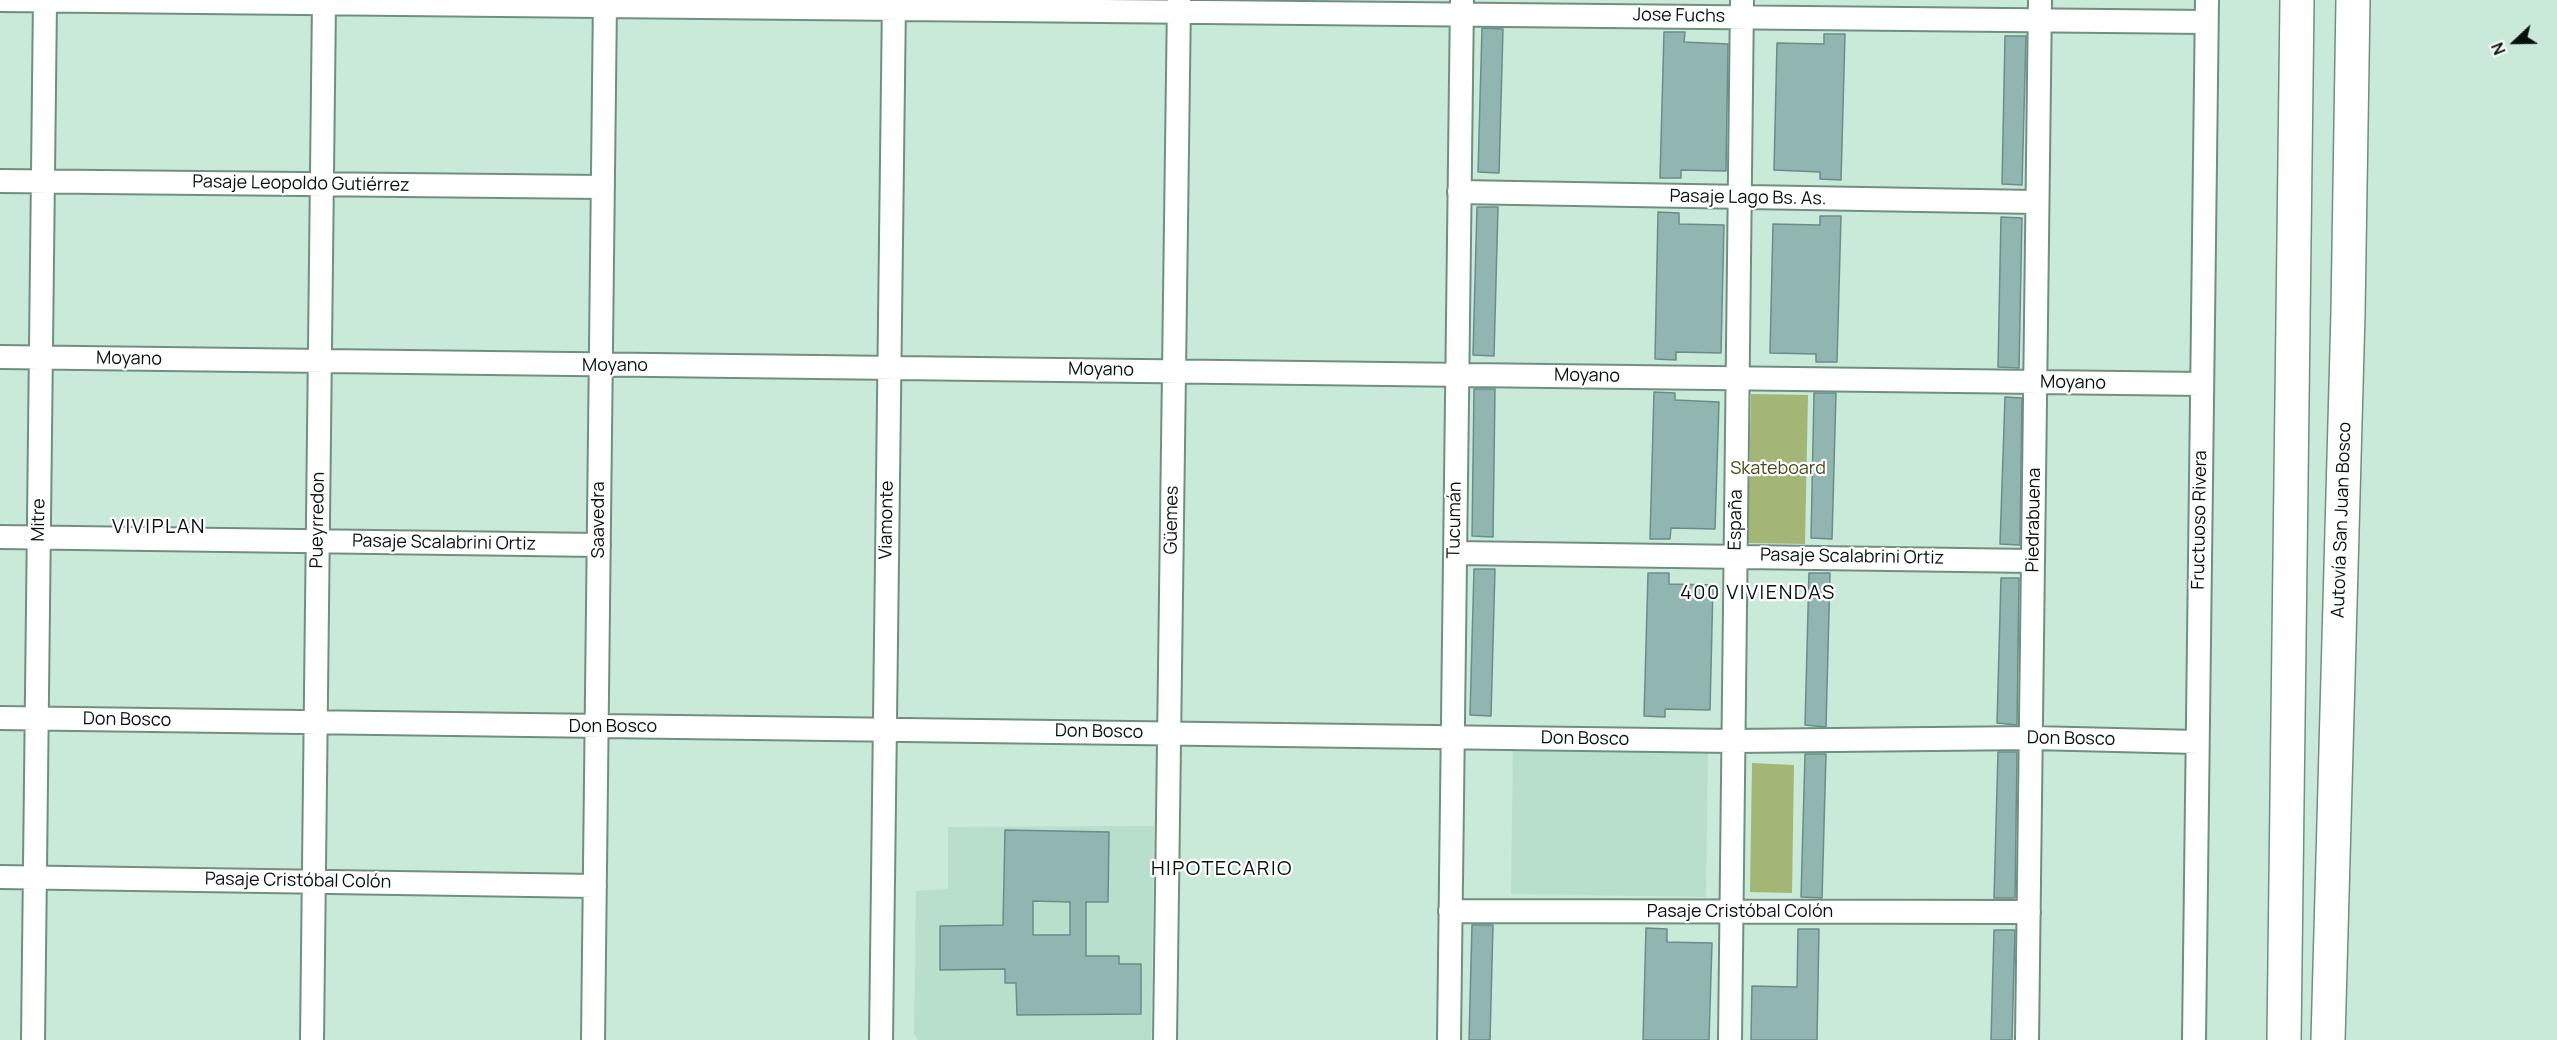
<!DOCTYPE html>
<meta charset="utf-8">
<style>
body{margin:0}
#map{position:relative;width:2557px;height:1040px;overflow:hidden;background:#c9e9d9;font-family:Manrope,sans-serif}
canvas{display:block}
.north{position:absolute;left:2485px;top:12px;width:60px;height:60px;-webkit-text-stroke:4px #fff;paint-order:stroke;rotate:248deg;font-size:16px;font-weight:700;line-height:24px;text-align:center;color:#07120d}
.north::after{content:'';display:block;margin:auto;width:21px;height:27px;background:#07120d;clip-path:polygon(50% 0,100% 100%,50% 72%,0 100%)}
</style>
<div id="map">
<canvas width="2557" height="1040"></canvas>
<div class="north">N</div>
</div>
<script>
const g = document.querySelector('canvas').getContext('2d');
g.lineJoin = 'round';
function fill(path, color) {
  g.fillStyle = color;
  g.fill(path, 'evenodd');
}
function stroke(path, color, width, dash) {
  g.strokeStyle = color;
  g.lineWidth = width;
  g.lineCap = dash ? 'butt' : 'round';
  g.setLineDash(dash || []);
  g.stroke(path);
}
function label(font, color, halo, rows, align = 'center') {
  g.font = font + ' Manrope,sans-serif';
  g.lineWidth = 4.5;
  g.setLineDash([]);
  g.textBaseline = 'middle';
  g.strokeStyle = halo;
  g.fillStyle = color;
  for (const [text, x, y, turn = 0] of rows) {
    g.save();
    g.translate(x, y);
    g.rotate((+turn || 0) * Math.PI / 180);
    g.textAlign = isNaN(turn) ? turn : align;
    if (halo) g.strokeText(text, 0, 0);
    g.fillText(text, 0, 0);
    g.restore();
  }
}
const built = new Path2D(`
 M1513,747L1708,750L1706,897L1511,894Z
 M1154,826L1151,1040H918L914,1034L916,891L948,889V827Z`);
const green = new Path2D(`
 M1751,394L1808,395L1805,544L1748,543Z
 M1752,763L1794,765L1792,893L1750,892Z`);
const building = new Path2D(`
 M1482,28L1503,29L1499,173L1478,172Z
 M1664,32H1685L1684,42L1728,44L1726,171L1681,170V178H1660Z
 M1824,34H1845L1841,180L1820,179V172L1774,170L1777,43L1824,44Z
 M2005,36H2026L2022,185L2002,184Z
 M1477,207H1498L1494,356L1473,355Z
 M1658,212L1679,213V224L1724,225L1721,353L1676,352V360L1655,359Z
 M1820,216H1841L1837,362H1816V354L1770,353L1773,224L1820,225Z
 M2001,217L2022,218L2019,368L1998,367Z
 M1474,389H1495L1493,537L1472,536Z
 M1654,392L1675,393V400L1719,402L1715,529L1671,528L1670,539H1650Z
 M1814,393H1836L1832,539L1811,538Z
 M2005,397L2022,398L2020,545L2000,544Z
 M1474,569H1495L1491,716L1470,715Z
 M1648,573H1669V584L1713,585L1710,710L1665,709V717L1644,716Z
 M1809,573H1830L1826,727L1805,725Z
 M2001,578H2019L2017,725L1997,723Z
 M1998,752H2017L2015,898H1994Z
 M1805,754H1826L1822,898L1801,897Z
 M1005,830L1109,832L1108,902H1086V956H1119V964H1141V1014L1017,1015L1016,983H1005V969L940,970V926L1003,925ZM1033,901L1070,902V935H1033Z
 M1472,925H1493L1490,1040H1469Z
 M1646,928L1667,929V942L1712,943L1709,1040H1643Z
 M1798,929H1819L1817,1040H1751L1752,986L1797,987Z
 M1994,930H2015L2012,1040H1991Z`);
const minor = new Path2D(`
 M0,0L2206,22
 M0,181L603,187
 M1459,192L2036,202
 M0,357L2202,384
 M0,537L599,545
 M1455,553L2033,561
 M0,718L1733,741L2033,738L2197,742
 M0,877L595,886
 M1450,911L2029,912
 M33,1040L45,0
 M312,1040L324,0
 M593,1040L605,0
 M881,1040L894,0
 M1165,1040L1179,0
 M1449,1040L1462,0
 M1730,1040L1742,0
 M2027,1040L2040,0
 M2194,1040L2207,0`);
const primary = new Path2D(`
 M2284,1040L2297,0
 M2328,1040L2348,313L2353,0`);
const streetNames = [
 ["Jose Fuchs",1679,16,1],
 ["Pasaje Leopoldo Gutiérrez",301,184,1],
 ["Pasaje Lago Bs. As.",1748,198,1],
 ["Moyano",129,359,1],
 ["Moyano",615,366],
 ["Moyano",1101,370,1],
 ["Moyano",1587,376,1],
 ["Moyano",2073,383,1],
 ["Mitre",39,520,-89],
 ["Pueyrredon",318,520,-89],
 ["Saavedra",599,520,-90],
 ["Viamonte",887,520,-89],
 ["Güemes",1172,520,-89],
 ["Tucumán",1455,520,-89],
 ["España",1736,520,-89],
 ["Piedrabuena",2034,520,-89],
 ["Fructuoso Rivera",2200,520,-89],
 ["Autovía San Juan Bosco",2342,520,-88],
 ["Pasaje Scalabrini Ortiz",444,543,1],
 ["Pasaje Scalabrini Ortiz",1852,557,1],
 ["Don Bosco",127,720,1],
 ["Don Bosco",613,727],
 ["Don Bosco",1099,732,1],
 ["Don Bosco",1585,739,1],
 ["Don Bosco",2071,739,1],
 ["Pasaje Cristóbal Colón",298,881,1],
 ["Pasaje Cristóbal Colón",1740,912]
];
const parkNames = [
 ["Skateboard",1778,469]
];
const neighbourhoodNames = [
 ["VIVIPLAN",159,527],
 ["400 VIVIENDAS",1758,593],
 ["HIPOTECARIO",1222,869]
];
fill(built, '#b7dfcb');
fill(green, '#a4b675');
fill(building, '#91b5b0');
stroke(building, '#6a8d88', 1.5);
stroke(minor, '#718f80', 26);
stroke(primary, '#718f80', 36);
stroke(minor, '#fff', 22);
stroke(primary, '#fff', 33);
label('18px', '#07120d', '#fff', streetNames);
label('18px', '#404c1b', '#fff', parkNames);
g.letterSpacing = '1.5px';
label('20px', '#07120d', '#fff', neighbourhoodNames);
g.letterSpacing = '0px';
</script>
